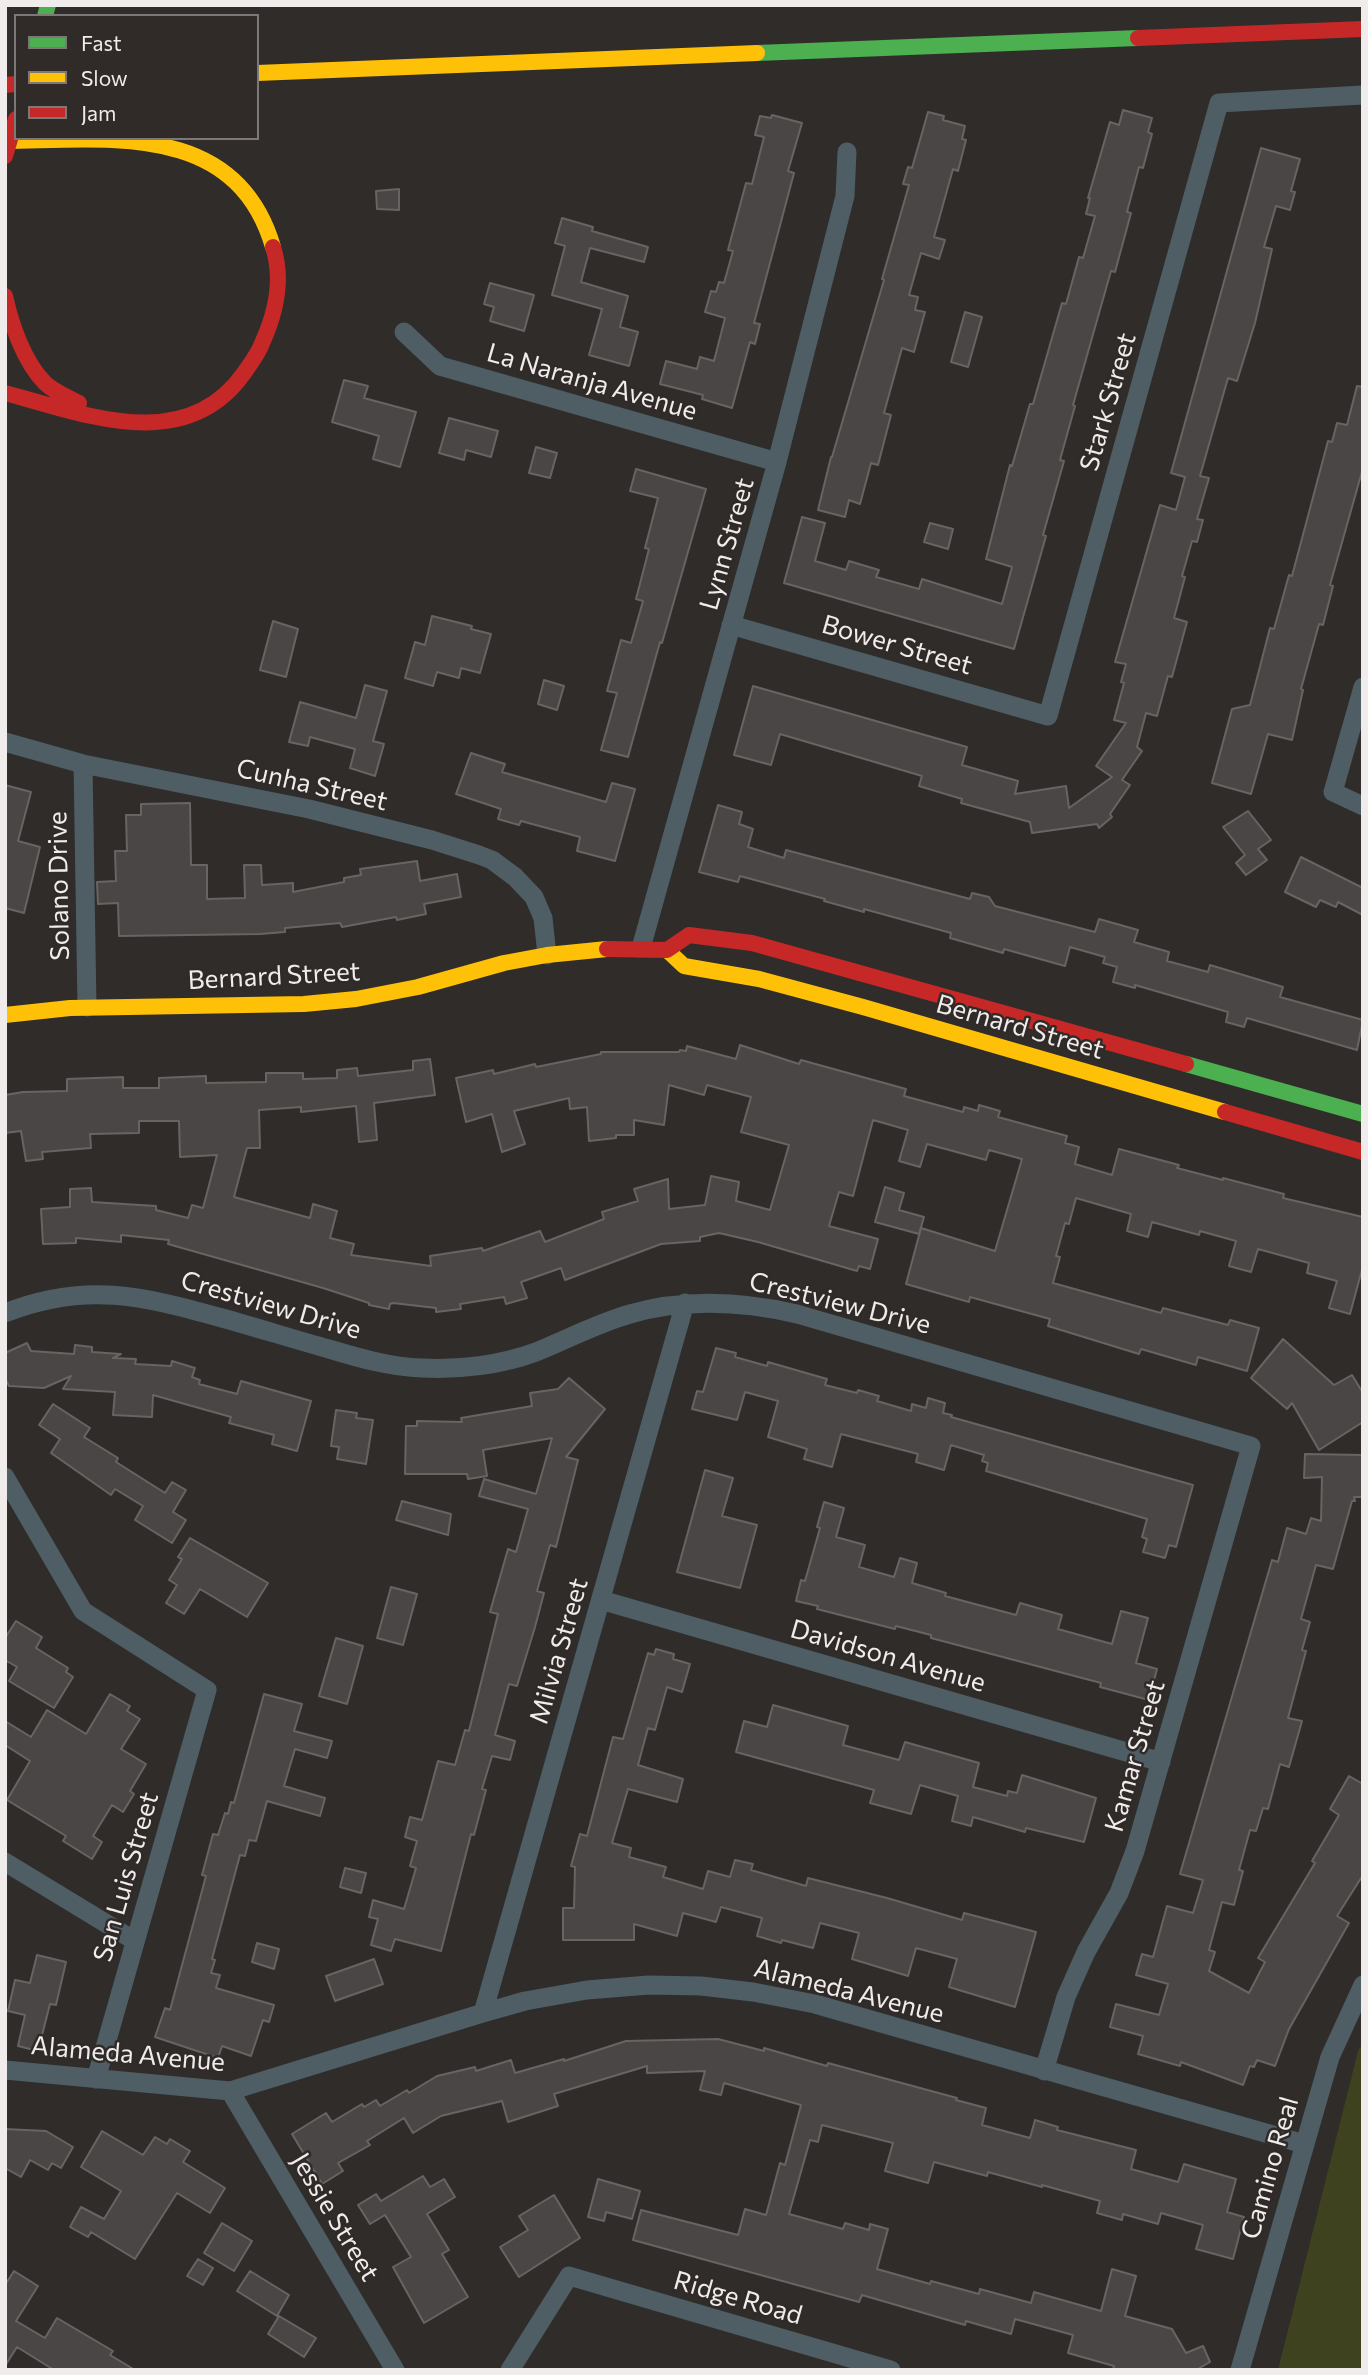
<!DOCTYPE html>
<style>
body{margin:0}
#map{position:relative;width:1368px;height:2375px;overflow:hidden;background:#2f2c2a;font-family:Commissioner,sans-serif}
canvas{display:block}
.frame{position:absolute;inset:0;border:7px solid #efeceb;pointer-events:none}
.legend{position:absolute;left:14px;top:14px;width:245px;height:126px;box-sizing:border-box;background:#302b29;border:2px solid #7c7877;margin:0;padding:9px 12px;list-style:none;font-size:21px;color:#efeceb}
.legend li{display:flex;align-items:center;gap:14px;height:35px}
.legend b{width:35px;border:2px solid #7c7877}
</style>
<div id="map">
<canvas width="1368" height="2375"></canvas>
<div class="frame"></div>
<ul class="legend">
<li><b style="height:9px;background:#4caf50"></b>Fast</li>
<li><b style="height:9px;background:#ffc107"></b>Slow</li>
<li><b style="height:9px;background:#c62828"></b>Jam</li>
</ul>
</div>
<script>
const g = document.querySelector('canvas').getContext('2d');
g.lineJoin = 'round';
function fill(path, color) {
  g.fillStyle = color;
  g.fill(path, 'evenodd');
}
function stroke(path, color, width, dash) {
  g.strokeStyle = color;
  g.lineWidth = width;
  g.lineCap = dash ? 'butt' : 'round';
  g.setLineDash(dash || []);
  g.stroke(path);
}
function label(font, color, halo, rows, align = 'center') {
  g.font = font + ' Commissioner,sans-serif';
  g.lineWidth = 5;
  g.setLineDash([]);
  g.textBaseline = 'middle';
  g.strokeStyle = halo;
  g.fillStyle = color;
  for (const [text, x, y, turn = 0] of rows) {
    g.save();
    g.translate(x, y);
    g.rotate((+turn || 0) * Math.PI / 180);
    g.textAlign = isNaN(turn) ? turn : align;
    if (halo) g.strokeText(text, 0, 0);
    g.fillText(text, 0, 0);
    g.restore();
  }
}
const green = new Path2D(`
 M1363,2043V2370H1278L1358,2051Z`);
const building = new Path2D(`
 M1123,110L1152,118L1148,132L1152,134L1143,168L1139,167L1127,212L1131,213L1115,272L1111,271L1073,405L1075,406L1060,460L1064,461L1043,535L1046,536L1014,649L784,583L802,517L825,523L815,561L846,570L849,561L879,570L876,577L919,589L922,579L1002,604L1012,567L986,559L1010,465L1012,466L1030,404H1033L1062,303L1066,304L1079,257L1083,258L1095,216L1086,214L1090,198H1088L1110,122L1119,125Z
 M928,112L944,116L943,120L965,126L962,139L966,140L958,171L953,169L934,237L945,240L939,259L921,253L909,295L918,297L915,310L925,312L914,352L902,348L884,413L891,415L878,465L871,463L860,504L849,500L845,517L818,510L831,457H832L884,280L882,279L909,185L903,184L908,167L912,168Z
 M772,115L802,123L788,171L794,173L754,323L760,324L755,344L750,342L732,408L702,399L703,395L660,384L666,361L697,369L700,357L714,361L725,318L705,312L711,291L716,292L719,282L724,283L733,251L728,250L746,183L752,184L764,137L755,135L760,116L771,118Z
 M1261,148L1300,159L1291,191L1295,192L1290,210L1276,206L1264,247L1272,249L1255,323L1237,381L1228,378L1200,476L1209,478L1197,519L1203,520L1197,542L1192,541L1182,576L1185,577L1174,618L1187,622L1172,677L1168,676L1157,716L1146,713L1137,747L1142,751L1122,780L1130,785L1110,814L1112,817L1099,828L1097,824L1032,833L1030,822L961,803L962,799L919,786L922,776L780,734L771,765L734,755L753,686L967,747L962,765L1018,781L1015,794L1066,786L1069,808L1112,777L1096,766L1126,723L1114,720L1124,683L1121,682L1126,664L1115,662L1160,505L1176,510L1185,477L1171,473Z
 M399,189V210L377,209L376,191Z
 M562,218L593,227L592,231L648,247L644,262L590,248L581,282L628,296L620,327L638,332L629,366L589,355L602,309L552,295L565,246L555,243Z
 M490,283L534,295L524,331L490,321L494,307L484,304Z
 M965,312L982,317L968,367L951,362Z
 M344,380L368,386L364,398L416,412L400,467L373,459L379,436L332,422Z
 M1357,386L1363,387V468L1330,585L1333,586L1323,625L1319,624L1301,689L1303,690L1292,740L1268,734L1251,794L1212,783L1232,709L1250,705L1270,628L1274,629L1289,575L1292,576L1328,441L1332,442L1337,423L1347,425Z
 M449,418L498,431L491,457L466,450L464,460L439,453Z
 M536,447L557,453L550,478L529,473Z
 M636,469L706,489L662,643L660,642L628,757L601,750L617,693L607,691L621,640L631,643L643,601L636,599L649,549L645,548L658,498L630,491Z
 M930,523L953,529L948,549L924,542Z
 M432,616L472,626L471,629L491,634L480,673L461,668L459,678L437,672L433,686L405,678L415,642L425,645Z
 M273,621L298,629L286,677L260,670Z
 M544,680L564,686L557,710L538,704Z
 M365,685L387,691L373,741L384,744L375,776L350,768L355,749L310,737L308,746L289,742L300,702L356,718Z
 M471,753L505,764L502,772L606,802L612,783L635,789L615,861L577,851L580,837L521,821L519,825L498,819L501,809L456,794Z
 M5,785L31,792L18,841L40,847L24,913L5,908Z
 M190,803L191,865H207V899L245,898L244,865H261L262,885L293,883V892L344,882V878L361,875L360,869L417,861L420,881L457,874L461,897L424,904L426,914L397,920L396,917L342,927L340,923L285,928V932L260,934L119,936L118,903L98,904L97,882L116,881L115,851H127L126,815H141V804Z
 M718,805L742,812L739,824L753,829L748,847L784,858L786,850L970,899L972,893L989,897L995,906L1095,932L1099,919L1138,930L1134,942L1169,952L1167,961L1208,972L1210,965L1240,974L1283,987L1280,997L1363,1020L1357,1050L1247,1018L1244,1027L1226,1022L1228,1012L1135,985V988L1113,982L1117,967L1103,963L1105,957L1070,947L1065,966L1004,949L1003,953L950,938L951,933L864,909V912L824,901L825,899L740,876L738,882L699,872Z
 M1248,811L1271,840L1258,849L1267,860L1246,875L1236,863L1245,855L1223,827Z
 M1301,857L1363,888V915L1338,902L1336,907L1320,900L1316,907L1285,892Z
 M740,1045L799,1064L801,1060L906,1089L904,1096L963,1112L964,1107L978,1111L979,1105L1000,1111L998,1117L1067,1136L1065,1143L1079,1147L1075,1164L1112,1175L1119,1149L1179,1165L1177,1168L1223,1180V1178L1284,1194L1283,1198L1363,1217V1266L1350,1314L1329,1308L1337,1281L1307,1273L1309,1263L1258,1249L1251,1272L1229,1266L1236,1241L1200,1231L1199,1235L1152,1222L1148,1237L1127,1231L1131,1214L1076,1198L1069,1224L1065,1223L1056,1256L1060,1257L1053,1283L1161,1313L1163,1308L1228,1325L1230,1320L1259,1328L1247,1371L1198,1357L1196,1365L1141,1349L1139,1354L1048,1326L1050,1319L970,1297L969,1302L906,1284L921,1228L995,1251L1022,1159L989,1150L986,1160L927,1144L920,1167L899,1161L908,1130L873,1120L853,1196L839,1192L829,1226L878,1239L870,1269L859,1266L857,1271L758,1242L719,1233L700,1237V1241L661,1244L565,1280L561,1268L521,1282L527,1298L506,1304L504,1297L460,1304L461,1309L436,1312V1308L393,1303L390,1304L389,1309L369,1305V1303L323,1288L168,1244L169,1240L121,1235V1242L76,1238V1243L43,1244L41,1209L70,1207V1189L91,1188L92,1202L156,1206V1210L188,1218L192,1205L203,1208L217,1155L180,1157L179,1121H139V1133L90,1134L91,1148L42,1152L43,1159L26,1161L21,1131L5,1133V1095L23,1092L67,1091V1079L123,1077V1088H159V1078L206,1076V1083L266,1082V1073H303V1079L337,1078V1070L357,1068L358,1076L413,1070V1061L430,1059L435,1095L374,1103L377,1140L359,1142L356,1106L301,1112V1107L259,1110L260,1148H247L234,1197L310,1218L313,1204L337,1211L330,1238L354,1244L351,1255L431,1266L430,1256L482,1248L483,1251L540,1231L545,1242L604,1219L602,1212L638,1201L634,1189L668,1179L669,1209L705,1205L711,1176L739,1182L736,1201L770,1210L789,1145L741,1132L751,1097L707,1085L704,1095L669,1085L664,1125L634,1120V1135H616V1138L589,1141L587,1107L570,1109L569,1098L514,1111L525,1144L502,1152L492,1114L466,1122L456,1078L493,1070L494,1074L535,1064L536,1067L601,1054V1052H679L680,1050L686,1051L687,1046L736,1059Z
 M885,1187L904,1193L899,1210L924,1217L919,1234L875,1222Z
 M1283,1339L1334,1385L1352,1375L1363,1393V1422L1319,1450L1292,1403L1287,1409L1251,1378Z
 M27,1343L31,1351L74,1354L75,1345L92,1347V1352L121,1354L113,1358L136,1359L135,1364L171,1366L172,1361L195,1368L192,1377L200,1380L199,1384L237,1394L241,1381L311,1401L297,1451L272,1444L274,1435L229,1423L231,1417L153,1395L152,1417L113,1415L115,1392L63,1389L71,1376L44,1388L9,1386L5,1378V1353Z
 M716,1348L736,1353L735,1357L767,1366L768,1362L827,1379L825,1385L857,1393L858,1390L879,1396L877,1401L911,1411L912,1404L926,1408L928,1398L945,1403L943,1413L952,1415L951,1417L1193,1485L1176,1547L1169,1545L1165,1558L1143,1552L1147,1539L1142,1537L1147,1519L986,1471L988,1463L982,1461L984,1455L951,1445L944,1470L916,1462L918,1454L841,1434L832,1467L804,1459L807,1449L768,1437L778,1401L745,1392L737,1420L692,1409L697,1391L703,1392Z
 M569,1378L605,1409L566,1457L578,1460L556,1547L550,1545L537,1591L544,1593L535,1627L517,1686L509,1684L495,1735L515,1741L510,1760L492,1756L482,1789L486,1790L474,1835L471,1834L441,1951L395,1939L391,1951L371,1945L378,1919L369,1917L373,1900L404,1909L416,1868L410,1866L417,1841L405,1837L410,1817L422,1820L438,1761L455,1765L465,1730L469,1731L498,1614L490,1612L508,1549L516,1552L528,1509L479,1496L484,1479L536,1494L552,1438L483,1450L487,1476L468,1479L467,1474H405L406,1426H417V1421L462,1422L461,1418L532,1406L530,1393L558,1389Z
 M53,1404L90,1428L84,1437L118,1458L116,1462L165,1493L172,1482L186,1490L173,1512L186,1520L172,1543L135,1520L143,1506L115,1489L111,1495L51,1453L60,1439L39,1425Z
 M336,1410L357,1413L356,1418L373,1420L366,1464L337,1459L339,1447L331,1446Z
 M1305,1454L1363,1455V1497H1354L1355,1501H1352L1333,1569L1316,1565L1301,1619L1310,1622L1302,1650L1306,1651L1288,1718L1302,1721L1289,1767L1280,1764L1268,1809L1263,1808L1256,1831L1250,1830L1239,1870L1243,1871L1234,1905L1222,1902L1209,1950L1215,1952L1209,1971L1249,1993L1265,1962L1258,1958L1315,1863L1312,1861L1339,1815L1330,1809L1349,1776L1363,1784V1875L1337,1916L1349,1923L1289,2029L1275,2066L1257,2060L1254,2067L1250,2066L1243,2085L1181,2062L1180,2066L1138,2054L1143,2036L1110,2027L1116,2004L1159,2015L1168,1984L1136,1975L1142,1954L1153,1957L1167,1906L1193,1913L1203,1880L1180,1874L1272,1560L1278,1562L1287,1528L1306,1534L1311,1518L1321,1521L1322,1477L1304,1478Z
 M705,1470L733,1478L722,1516L757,1525L740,1588L677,1572Z
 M402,1501L451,1514L448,1535L396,1520Z
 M824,1502L844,1508L836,1537L865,1545L859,1567L894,1577L900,1558L917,1563L912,1583L946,1593L945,1596L1016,1615L1020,1603L1062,1615L1058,1629L1112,1644L1121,1611L1148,1618L1136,1663L1157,1669L1149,1700L1100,1687L1101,1683L931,1638V1635L896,1626L895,1629L817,1609L818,1606L796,1601L801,1580L805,1581L820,1528L817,1527Z
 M190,1538L268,1583L247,1617L200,1589L184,1614L166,1603L177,1585L169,1580L182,1559L178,1557Z
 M391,1587L417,1594L403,1645L377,1638Z
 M16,1621L42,1637L36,1648L68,1668L66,1672L73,1677L54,1708L9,1681L17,1667L5,1660V1638Z
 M336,1638L363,1646L347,1704L319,1696Z
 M656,1649L674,1654L673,1659L690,1664L682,1692L667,1687L655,1730L648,1728L638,1765L683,1779L677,1802L628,1789L612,1843L631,1848L629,1857L666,1867L663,1877L703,1889L708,1871L730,1877L735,1860L753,1864L751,1870L806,1886L808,1878L887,1898L962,1920L964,1913L1036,1932L1015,2007L949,1987L957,1959L916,1948L908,1976L852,1959L859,1933L820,1923L813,1948L782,1940L781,1943L757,1936L762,1918L721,1907L716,1922L683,1913L677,1936L634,1924V1940H563V1908H574L575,1867L571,1866L580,1834L587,1836L613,1737L623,1739L648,1653L654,1655Z
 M110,1694L130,1706L127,1711L140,1719L121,1749L146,1764L130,1791L134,1794L123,1812L112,1805L93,1836L102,1842L92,1859L63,1841L66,1836L7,1800L30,1761L5,1745V1721L31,1737L47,1710L86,1734Z
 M264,1694L302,1704L294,1731L332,1741L327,1758L295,1749L284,1786L325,1798L320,1816L267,1801L256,1841L249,1840L245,1856L240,1855L212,1959L215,1960L211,1973L220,1975L216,1988L274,2005L269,2022L263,2020L251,2056L222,2046L218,2058L155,2037L165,2008L170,2010L206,1876L202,1875L213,1834L218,1835L225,1813L228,1814L231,1802L234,1803Z
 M773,1705L848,1726L843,1745L899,1760L905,1742L979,1763L973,1787L1007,1796L1008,1791L1017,1793L1022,1775L1096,1798L1084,1842L1026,1828L1025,1832L973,1817L971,1826L952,1821L958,1796L920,1785L911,1814L870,1803L874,1790L736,1752L744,1721L767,1727Z
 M345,1868L366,1873L361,1893L340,1887Z
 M257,1943L279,1949L274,1969L252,1962Z
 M37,1955L66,1962L56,2005L50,2004L38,2051L18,2046L25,2015L8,2011L15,1980L30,1983Z
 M374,1959L383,1984L335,2001L326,1976Z
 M718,2039L764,2051V2048L827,2066L828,2063L957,2098L956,2100L986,2108L982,2125L1030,2138L1035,2120L1058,2127L1057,2130L1136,2150L1131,2169L1178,2182L1184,2164L1236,2179L1227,2212L1244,2217L1233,2259L1196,2249L1203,2225L1161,2213L1158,2224L1123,2214L1122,2220L1097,2213L1100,2201L1042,2185V2187L988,2172L987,2176L934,2162L928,2183L885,2171L893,2143L822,2125L818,2142L810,2140L789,2214L843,2229L845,2223L869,2230L870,2224L888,2229L877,2269L930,2284L931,2281L979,2294L980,2289L1031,2303L1034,2292L1101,2311L1112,2269L1136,2276L1125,2316L1172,2329L1186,2353L1203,2346L1210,2362L1196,2370H1113L1114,2366L1068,2353L1073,2335L1015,2319L1011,2334L966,2321L965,2325L862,2295L859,2302L633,2240L641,2210L738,2235L745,2209L766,2215L780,2163L785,2165L801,2105L724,2083L721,2095L700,2090L705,2071L647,2073V2066L554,2094L558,2106L508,2122L502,2101L441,2116L413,2133L404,2118L367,2141L370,2145L338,2163L343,2171L322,2184L292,2134L326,2113L332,2122L362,2104L364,2107L376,2100L380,2106L407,2090L409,2093L437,2076L475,2067L476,2071L511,2060L515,2073L564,2059V2061L626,2041Z
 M5,2129L46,2131L73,2147L61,2168L52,2163L48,2170L30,2160L21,2177L5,2168Z
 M102,2131L143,2155L155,2137L167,2144L170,2139L190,2151L183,2162L225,2188L210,2213L177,2193L135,2259L91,2232L88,2237L70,2227L81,2207L104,2219L121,2191L81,2167Z
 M423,2176L430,2187L444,2179L455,2197L427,2214L449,2250L442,2254L468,2297L424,2323L393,2267L411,2257L385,2215L370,2224L358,2205L376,2194L381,2201Z
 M598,2179L640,2191L632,2219L606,2212L604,2221L588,2217Z
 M554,2195L580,2238L519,2277L500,2247L528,2230L519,2216Z
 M222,2223L252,2241L234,2271L204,2253Z
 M198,2259L213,2268L203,2285L187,2276Z
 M14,2271L38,2286L16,2321L45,2338L57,2318L113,2351L110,2355L135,2370H54L17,2347L5,2366V2285Z
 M250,2271L289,2295L277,2316L237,2291Z
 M279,2316L316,2338L304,2357L268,2334Z`);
const street = new Path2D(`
 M404,332L440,366L777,462
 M731,625L1048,716L1219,103L1363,95
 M1363,687L1333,792L1363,806
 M5,742L83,764L309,809L432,840L479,855L492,860L515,877L534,897L543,918L547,955
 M83,764L87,1007
 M641,948L777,462L845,196L847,152
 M5,1313C85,1281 143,1296 222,1318C258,1328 293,1339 329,1349C359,1358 390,1367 422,1368C459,1370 501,1365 536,1352C568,1339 598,1323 630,1314C686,1298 741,1301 797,1314L1251,1446L1135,1851L1119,1893L1086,1952L1066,1997L1044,2071
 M5,1477L83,1611L207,1690L96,2079
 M601,1600L1161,1762
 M5,1862L135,1941
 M483,2013L685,1303
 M5,2070L230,2091L483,2013L525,2001L587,1990L649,1985L701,1986L753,1992L815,2004L1304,2144
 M230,2091L395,2370
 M510,2370L569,2276L891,2370
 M1240,2370L1330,2057L1363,1985`);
const fast = new Path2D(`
 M45,16L48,5
 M757,53L1138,38
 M1186,1064L1363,1114`);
const slow = new Path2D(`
 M257,73L757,53
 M5,141C109,140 236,121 273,247
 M667,950L684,966L759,979L863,1007L1225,1112
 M5,1015L70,1008L304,1004L356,999L418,987L504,963L547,955L607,949`);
const jam = new Path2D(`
 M1138,38L1363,29
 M5,85L16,84
 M5,156L16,119
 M5,296C11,324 24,362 45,383C54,392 68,397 79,403
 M5,393C84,414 186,456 244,373C251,363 259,353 263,341C276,312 283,278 273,247
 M607,949L667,950L689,935L752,943L1186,1064
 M1225,1112L1363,1152`);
const streetNames = [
 ["La Naranja Avenue",592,382,16],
 ["Stark Street",1108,402,-74],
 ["Lynn Street",727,544,-74],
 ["Bower Street",897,645,16],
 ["Cunha Street",312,785,13],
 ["Solano Drive",59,886,-91],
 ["Bernard Street",274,976,-3],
 ["Bernard Street",1020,1027,16],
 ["Crestview Drive",840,1303,14],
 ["Crestview Drive",271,1305,16],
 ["Milvia Street",559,1651,-74],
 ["Davidson Avenue",888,1656,16],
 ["Kamar Street",1135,1756,-74],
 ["San Luis Street",126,1877,-74],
 ["Alameda Avenue",849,1991,14],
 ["Alameda Avenue",128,2054,5],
 ["Camino Real",1270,2168,-74],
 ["Jessie Street",335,2217,59],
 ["Ridge Road",738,2298,16]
];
fill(green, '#3e421f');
fill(building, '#494645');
stroke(building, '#676463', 2);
stroke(street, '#4e5e64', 19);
stroke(fast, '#4caf50', 16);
stroke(slow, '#ffc107', 16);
stroke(jam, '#c62828', 16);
label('26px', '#efeceb', '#302b29', streetNames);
</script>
